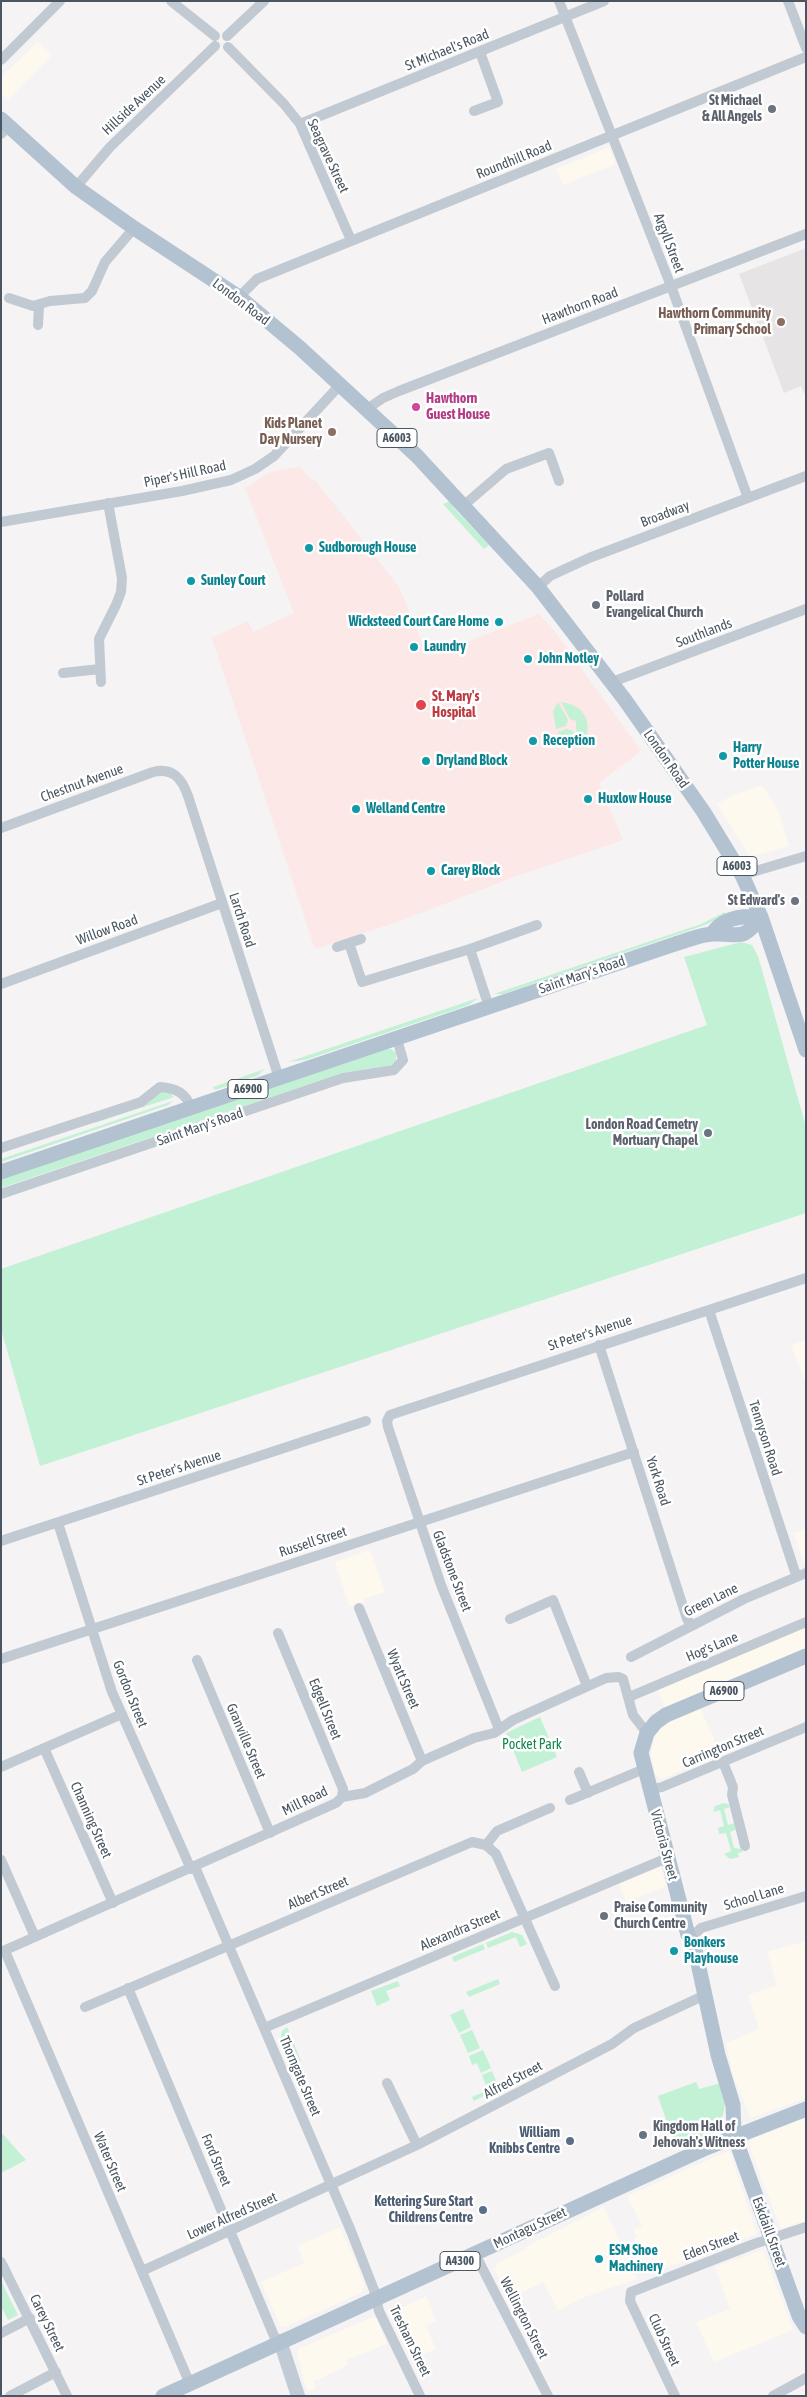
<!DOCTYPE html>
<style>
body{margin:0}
#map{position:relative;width:807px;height:2397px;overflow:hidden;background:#f5f3f3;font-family:"Asap Condensed",sans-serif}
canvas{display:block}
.frame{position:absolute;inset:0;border:2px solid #4a5661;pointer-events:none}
</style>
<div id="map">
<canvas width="807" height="2397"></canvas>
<div class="frame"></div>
</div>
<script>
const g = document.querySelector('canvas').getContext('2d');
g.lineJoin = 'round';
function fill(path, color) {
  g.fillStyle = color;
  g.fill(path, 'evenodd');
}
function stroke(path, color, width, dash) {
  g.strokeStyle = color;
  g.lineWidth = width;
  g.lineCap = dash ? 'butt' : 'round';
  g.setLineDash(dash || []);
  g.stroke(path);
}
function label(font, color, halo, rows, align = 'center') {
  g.font = font + ' "Asap Condensed",sans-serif';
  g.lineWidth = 5;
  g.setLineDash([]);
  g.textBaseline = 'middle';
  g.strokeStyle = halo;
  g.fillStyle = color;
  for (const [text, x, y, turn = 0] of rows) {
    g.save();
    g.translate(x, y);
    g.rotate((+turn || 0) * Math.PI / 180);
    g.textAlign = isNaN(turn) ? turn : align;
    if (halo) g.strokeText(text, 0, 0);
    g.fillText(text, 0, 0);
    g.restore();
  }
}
const commercial = new Path2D(`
 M38,42L52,55L8,100L1,94V77Z
 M609,147L615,164L563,185L556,169Z
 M762,785L779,812L789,846L750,857L717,804L733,795Z
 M806,1340V1384L791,1345Z
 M806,1529V1569L794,1533Z
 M370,1550L385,1592L364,1599V1602L349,1606L335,1562Z
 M806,1625V1648L665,1708L657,1688Z
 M700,1707L720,1753L662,1779L655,1775L651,1754L656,1733L670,1721Z
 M661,1867L666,1886L626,1902L619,1884Z
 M806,1941V2098L751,2118L733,2076L726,2043L759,2029L748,1995L777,1985L767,1952Z
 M806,2118V2220L781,2229L749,2145L752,2139Z
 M726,2152L730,2153L757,2234L649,2274L634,2238L637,2237L633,2230L642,2226L627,2196Z
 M604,2207L637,2279L582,2298L558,2311L543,2282L510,2299L495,2271L497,2263L526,2249L525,2247Z
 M340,2227L365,2285L361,2293L284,2327L280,2326L261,2282L304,2263L297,2246Z
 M763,2250L793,2330L714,2362L696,2322L730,2309L715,2267Z
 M426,2296L436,2321L426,2326L436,2349L411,2359L390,2317L392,2313Z
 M373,2317L376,2318L387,2344L346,2360L348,2365L324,2377L313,2381L315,2389L307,2391L297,2353L298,2349Z`);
const education = new Path2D(`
 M806,248V397L801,386L784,393L739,274Z`);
const medical = new Path2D(`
 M300,467L312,480H315L399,587L428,657L539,614L555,632L641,751L599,783L623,840L514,877L400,921L315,949L212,638L248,621L253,632L294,613L245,488L270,472Z`);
const green = new Path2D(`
 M451,501L455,504L453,507L489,545L484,549L443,504Z
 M558,702L568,720L566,726L556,729L553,711Z
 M561,702C586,705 593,724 584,745L576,729V721L570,719Z
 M567,729L573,731L582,747C570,749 564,741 558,732Z
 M725,912V916L702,926L503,994H494L701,924Z
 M741,942L752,945L758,956L806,1127V1213L40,1466L1,1329V1269L707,1025L684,957Z
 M478,998L469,1005L305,1060L288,1062Z
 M386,1049H391L396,1053V1062L394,1065L342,1073L1,1188V1179Z
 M265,1069L257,1076L215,1090L213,1087Z
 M168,1091L174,1097L95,1123V1121L148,1103L160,1092Z
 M173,1101L168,1105L1,1162V1159Z
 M540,1717L557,1757L522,1772L506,1733Z
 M724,1803L728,1804L730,1807L724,1809L728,1825L735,1823L737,1829L730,1832L734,1848L742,1849V1852L738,1853L739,1857L730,1859L724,1854L731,1851L726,1833L719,1834L718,1828L724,1826L720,1810L713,1812L715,1806Z
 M512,1932L522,1935L527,1944L520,1947L516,1937L488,1948L486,1943Z
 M483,1944L485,1949L454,1962L452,1957Z
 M498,1979L500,1984L469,1997L466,1992Z
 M398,1981L400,1986L386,1991L390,2000L377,2006L371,1991Z
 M463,2009L471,2027L459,2033L450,2015Z
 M287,2027L301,2061L290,2066L280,2041L282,2031Z
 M472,2030L480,2048L468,2053L460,2035Z
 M483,2050L491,2068L481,2073L477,2063L472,2065L469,2056Z
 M492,2071L499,2088L474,2101L472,2097L488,2090L482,2075Z
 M696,2082L699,2089L721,2083C725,2099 728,2110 718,2125L714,2122L711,2127L714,2130L711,2134L676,2149L658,2096Z
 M1,2132L26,2160L1,2173Z
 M1,2281L18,2315L8,2320L1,2306Z`);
const street = new Path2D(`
 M171,1L215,36
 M559,1L671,286L748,498
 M788,1L806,48
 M227,36L264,1
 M228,47L284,104L300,124L351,240
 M1,60L60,1
 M474,111L498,102L480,52
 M300,124L604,1
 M1,134L9,126
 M76,187L110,147L215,46
 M239,297L257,279L806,57
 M9,298L33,306L50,301L85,298L92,291L105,262L134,228
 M38,325L39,306
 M367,409L383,398L399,391L806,234
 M463,506L506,469L549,453L559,481
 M1,522L182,491L231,480L255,469L274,456L340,385
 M538,587L550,576L589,558L806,476
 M63,673L100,669
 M101,682L99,639L116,605L121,592L122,578L108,503
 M612,682L806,609
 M1,828L153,772C173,767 182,779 188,796L279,1078
 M742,875L806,856
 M349,943L362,982L470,949L537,925
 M337,947L361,939
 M470,949L489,1007
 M1,984L222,903
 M1,1148L141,1102L160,1087C176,1088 186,1093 191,1108
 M1,1194L343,1078L394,1070L403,1060L397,1039
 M709,1310L796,1575
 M599,1345L687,1619L691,1625
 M58,1523L112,1692L191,1869
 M1,1541L366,1421
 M359,1608L422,1761
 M510,1619L553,1600L587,1686
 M278,1633L343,1789L342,1797
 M631,1657L744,1599L806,1573
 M1,1659L634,1452
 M197,1660L270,1833
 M629,1697L806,1622
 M499,1729L441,1585L388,1427L387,1421L390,1415L806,1278
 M44,1748L113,1903
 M723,1762L733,1787L732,1795L745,1846
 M1,1767L122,1714
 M579,1772L588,1793
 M649,1790L662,1787L806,1727
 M570,1800L644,1769
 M486,1845L497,1831L550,1808
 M1,1860L35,1937
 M195,1867L351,2231L374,2290L379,2311L420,2396
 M694,1944V1935L701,1928L806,1896
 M5,1951L190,2384
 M1,1952L336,1803L342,1797L365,1793L413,1769L422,1761L474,1738L494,1733L513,1720L606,1678L618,1677L623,1679L633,1715L647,1733
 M128,1988L277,2343
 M85,2007L472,1842L486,1845L496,1854L555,1986
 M264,2028L667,1858
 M387,2083L417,2145
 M475,2254L548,2396
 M1,2262L67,2396
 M142,2271L417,2145L612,2044L634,2028L705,1995
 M1,2333L30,2318
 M10,2396L56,2372
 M675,2396L630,2301L631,2292L754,2244L806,2227
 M773,2396L806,2378`);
const secondary = new Path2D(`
 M280,2341L298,2396`);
const primary = new Path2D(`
 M1,119L76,187L134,228L239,297L300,348L417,456L538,587L625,700L703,811L742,875L761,917L806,1050
 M712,934C723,917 742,915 761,917
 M1,1172L675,944C686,941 701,934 713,934C740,933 742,942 761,917
 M806,1656L666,1715L656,1722L647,1733L641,1753L688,1935L694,1945L718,2055L733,2105L734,2135L799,2316L806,2327
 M163,2396L706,2148L806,2109`);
const markers = [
 [772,109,5,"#6b7280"],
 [781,322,5,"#8d6e63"],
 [416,407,5,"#d1479c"],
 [332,432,5,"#8d6e63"],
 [309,548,5,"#0f9aa8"],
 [191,581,5,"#0f9aa8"],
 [596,605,5,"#6b7280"],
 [499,622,5,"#0f9aa8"],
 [414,647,5,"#0f9aa8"],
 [528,659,5,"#0f9aa8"],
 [421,705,6,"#e0444e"],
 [533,741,5,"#0f9aa8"],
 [723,756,5,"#0f9aa8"],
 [426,761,5,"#0f9aa8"],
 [588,799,5,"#0f9aa8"],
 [356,809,5,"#0f9aa8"],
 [431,871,5,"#0f9aa8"],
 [795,901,5,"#6b7280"],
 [708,1133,5,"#6b7280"],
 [604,1916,5,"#6b7280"],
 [674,1951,5,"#0f9aa8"],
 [643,2135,5,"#6b7280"],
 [570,2141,5,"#5c6f8a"],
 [483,2210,5,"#5c6f8a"],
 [599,2259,5,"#0f9aa8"]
];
const shields = [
 [397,438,40],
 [737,866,40],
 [248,1089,40],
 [724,1691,40],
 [460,2261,40]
];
const shieldNames = [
 ["A6003",397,438],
 ["A6003",737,866],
 ["A6900",248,1089],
 ["A6900",724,1691],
 ["A4300",460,2261]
];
const streetNames = [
 ["St Michael's Road",447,50,-22],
 ["Hillside Avenue",134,105,-43],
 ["Seagrave Street",328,156,65],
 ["Roundhill Road",514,160,-22],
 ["Argyll Street",669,243,69],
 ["London Road",241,302,37],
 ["Hawthorn Road",580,306,-21],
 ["Piper's Hill Road",185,474,-12],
 ["Broadway",665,514,-21],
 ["Southlands",704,633,-21],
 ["London Road",666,759,55],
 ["Chestnut Avenue",82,783,-20],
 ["Larch Road",242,920,72],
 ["Willow Road",107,930,-20],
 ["Saint Mary's Road",582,975,-19],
 ["Saint Mary's Road",200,1127,-19],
 ["St Peter's Avenue",590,1333,-18],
 ["Tennyson Road",765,1438,72],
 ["St Peter's Avenue",179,1468,-18],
 ["York Road",658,1481,72],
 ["Russell Street",313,1542,-18],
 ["Gladstone Street",452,1571,69],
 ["Green Lane",711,1600,-26],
 ["Hog's Lane",712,1647,-23],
 ["Wyatt Street",403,1679,67],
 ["Gordon Street",130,1694,68],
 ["Edgell Street",325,1709,68],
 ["Granville Street",246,1741,67],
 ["Carrington Street",723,1747,-23],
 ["Mill Road",305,1801,-26],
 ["Channing Street",91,1820,66],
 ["Victoria Street",664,1845,75],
 ["Albert Street",318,1893,-23],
 ["School Lane",754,1897,-17],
 ["Alexandra Street",460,1930,-23],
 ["Thorngate Street",300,2076,67],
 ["Alfred Street",513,2080,-28],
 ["Ford Street",216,2160,67],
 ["Water Street",110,2162,67],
 ["Lower Alfred Street",232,2216,-24],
 ["Montagu Street",530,2228,-25],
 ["Eskdaill Street",769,2232,70],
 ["Eden Street",711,2246,-21],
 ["Wellington Street",524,2318,63],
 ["Carey Street",47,2323,64],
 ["Club Street",664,2340,65],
 ["Tresham Street",410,2341,64]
];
const worshipNames = [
 ["St Michael",762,101],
 ["& All Angels",762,117],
 ["Pollard",606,597,"left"],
 ["Evangelical Church",606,613,"left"],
 ["St Edward's",785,901],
 ["London Road Cemetry",698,1125],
 ["Mortuary Chapel",698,1141],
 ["Praise Community",614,1908,"left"],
 ["Church Centre",614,1924,"left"],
 ["Kingdom Hall of",653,2127,"left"],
 ["Jehovah's Witness",653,2143,"left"]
];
const educationNames = [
 ["Hawthorn Community",771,314],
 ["Primary School",771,330],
 ["Kids Planet",322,424],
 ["Day Nursery",322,440]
];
const hotelNames = [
 ["Hawthorn",426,399],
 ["Guest House",426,415]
];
const cultureNames = [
 ["Sudborough House",319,548],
 ["Sunley Court",201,581],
 ["Wicksteed Court Care Home",489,622,"right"],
 ["Laundry",424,647],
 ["John Notley",538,659],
 ["Reception",543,741],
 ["Harry",733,748],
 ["Potter House",733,764],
 ["Dryland Block",436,761],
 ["Huxlow House",598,799],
 ["Welland Centre",366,809],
 ["Carey Block",441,871],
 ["Bonkers",684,1943],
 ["Playhouse",684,1959],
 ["ESM Shoe",609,2251],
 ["Machinery",609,2267]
];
const healthNames = [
 ["St. Mary's",432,697],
 ["Hospital",432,713]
];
const parkNames = [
 ["Pocket Park",532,1745]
];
const serviceNames = [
 ["William",560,2133],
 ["Knibbs Centre",560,2149],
 ["Kettering Sure Start",473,2202],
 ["Childrens Centre",473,2218]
];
fill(commercial, '#fdf9ef');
fill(education, '#e6e4e5');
fill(medical, '#fce8e6');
fill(green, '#c3f1d5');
stroke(street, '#c1cad2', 10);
stroke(secondary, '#c1cbd6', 14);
stroke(primary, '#b3c2d1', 15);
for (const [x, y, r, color] of markers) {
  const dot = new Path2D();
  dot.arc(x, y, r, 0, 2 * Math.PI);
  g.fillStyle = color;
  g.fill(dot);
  stroke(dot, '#fff', 2);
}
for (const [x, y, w] of shields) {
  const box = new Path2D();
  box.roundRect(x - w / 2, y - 9.5, w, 19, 4);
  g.fillStyle = '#fff';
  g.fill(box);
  stroke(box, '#4a5661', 1);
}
label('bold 12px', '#4a5661', null, shieldNames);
label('14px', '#4a5661', '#fff', streetNames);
label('bold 14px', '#5b616d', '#fff', worshipNames, 'right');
label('bold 14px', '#785e54', '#fff', educationNames, 'right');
label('bold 14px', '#b23c85', '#fff', hotelNames, 'left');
label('bold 14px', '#0d838f', '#fff', cultureNames, 'left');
label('bold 14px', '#be3a42', '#fff', healthNames, 'left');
label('14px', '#17864f', '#fff', parkNames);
label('bold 14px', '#4e5e75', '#fff', serviceNames, 'right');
</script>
